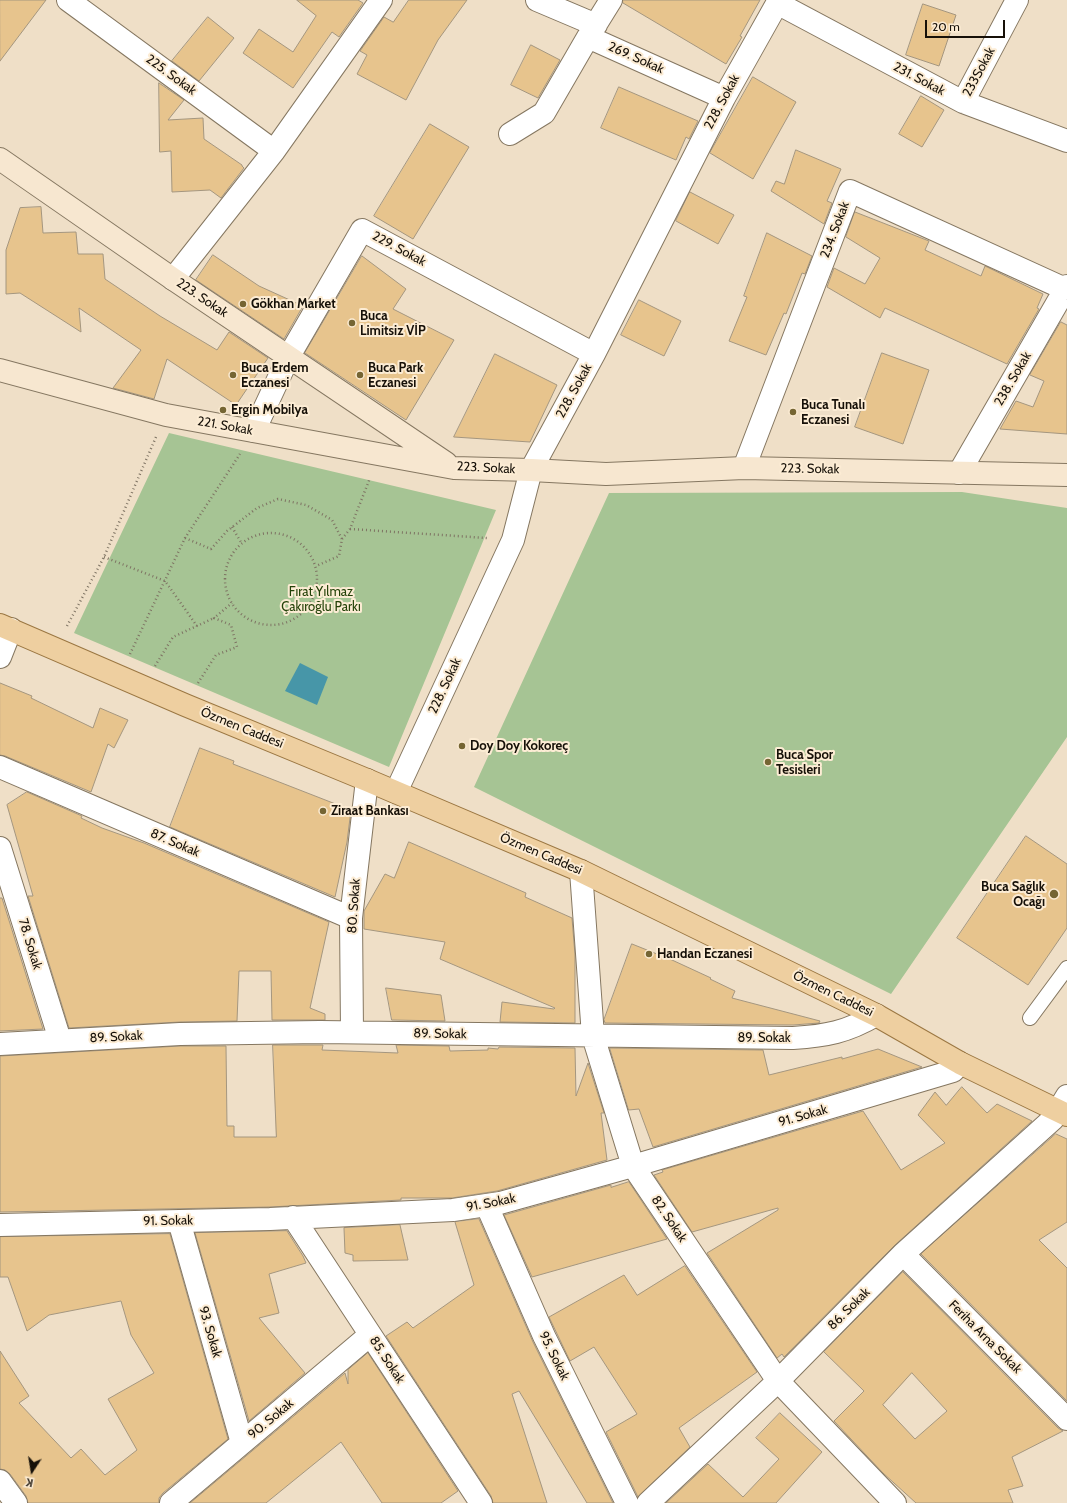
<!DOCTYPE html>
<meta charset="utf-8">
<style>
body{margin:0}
#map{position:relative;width:1067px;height:1503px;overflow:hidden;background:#efdfc7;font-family:Cabin,sans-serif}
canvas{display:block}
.north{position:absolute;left:12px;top:1451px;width:40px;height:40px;-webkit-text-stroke:3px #fcecd4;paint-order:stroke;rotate:192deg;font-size:11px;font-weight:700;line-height:16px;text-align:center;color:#161008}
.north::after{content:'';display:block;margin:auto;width:14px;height:18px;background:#161008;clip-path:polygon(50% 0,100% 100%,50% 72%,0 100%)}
.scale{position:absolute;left:925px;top:20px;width:80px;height:18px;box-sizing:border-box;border:2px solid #161008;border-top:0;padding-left:5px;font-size:12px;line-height:14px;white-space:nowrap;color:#161008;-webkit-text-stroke:3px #fcecd4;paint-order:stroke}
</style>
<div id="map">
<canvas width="1067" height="1503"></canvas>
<div class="north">K</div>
<div class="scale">20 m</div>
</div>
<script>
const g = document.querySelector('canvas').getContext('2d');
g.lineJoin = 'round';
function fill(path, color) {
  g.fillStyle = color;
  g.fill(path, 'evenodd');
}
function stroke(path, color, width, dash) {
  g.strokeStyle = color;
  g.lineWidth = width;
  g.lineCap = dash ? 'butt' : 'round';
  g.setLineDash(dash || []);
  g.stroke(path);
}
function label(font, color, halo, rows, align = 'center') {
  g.font = font + ' Cabin,sans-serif';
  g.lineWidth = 4;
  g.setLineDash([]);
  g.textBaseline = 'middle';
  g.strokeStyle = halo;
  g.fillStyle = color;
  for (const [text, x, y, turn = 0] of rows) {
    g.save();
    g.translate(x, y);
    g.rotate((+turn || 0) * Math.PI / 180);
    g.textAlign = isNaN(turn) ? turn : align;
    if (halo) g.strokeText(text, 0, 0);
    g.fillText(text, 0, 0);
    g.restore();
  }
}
const green = new Path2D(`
 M169,433L496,510L389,767L74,633Z
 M962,492L1067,508V737L891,994L474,787L609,493Z`);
const water = new Path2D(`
 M300,663L328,677L317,705L285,691Z`);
const building = new Path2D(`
 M0,0H46L0,61Z
 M297,0H358L363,3L339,37L332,32L293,88L243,53L259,29L293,52L316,16Z
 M409,0H467L438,40L406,100L357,74L367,55L360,51L384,17L393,22Z
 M623,0H760L740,36L742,37L726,64L623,3Z
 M923,4L956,15L939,66L906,55Z
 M208,17L234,38L199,81L172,61Z
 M531,45L560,60L538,98L511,85Z
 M753,77L796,102L753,179L710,153Z
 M159,83L184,100L168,120L203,118L204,139L242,165V166L244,168L221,198L210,190L172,192L171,151L160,152Z
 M619,87L698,121L689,139L686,137L676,160L601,128Z
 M921,96L944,110L922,147L899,134Z
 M430,124L469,147L413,239L374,216Z
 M796,150L841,169L827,201L832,203L824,224L771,191L776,181L784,184Z
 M690,192L734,215L718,244L676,221Z
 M41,207L43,233L76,232L78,254H103L105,279L160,316L217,350L229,332L268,358L236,405L167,359L154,399L113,388L141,350L79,308L81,332L20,293L6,294V250L20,208Z
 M855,212L929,241L925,250L981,276L985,266L1043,294L1037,308L1039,309L1007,364L885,308L880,318L827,287L834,268L865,284L880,258L846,237Z
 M767,233L812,256L805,274L802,273L786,314L784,313L766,355L729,341L747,297L744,296Z
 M213,255L259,286L303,306L284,339L196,280Z
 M362,256L406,289L393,309L454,340L406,420L305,353Z
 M639,300L681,321L664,356L621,335Z
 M1061,322L1067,325V434L1000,429L1016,401L1033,407L1044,381L1030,375Z
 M882,353L929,370L903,444L855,427Z
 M495,354L557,385L530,442L454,437Z
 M0,683L32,696L31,698L93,728L100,708L128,720L114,748L108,744L91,792L5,756L0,755Z
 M200,748L234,761L233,764L351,810L347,842L335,897L170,827Z
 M27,792L82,816L81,818L102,828L144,843L329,922L310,1008L325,1014V1020H272L271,971H239L237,1021L180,1022L69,1028L28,896H33L7,805Z
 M1026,836L1067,864V928L1028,985L957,938Z
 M409,842L526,893L525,897L572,918L575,955V1023L500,1022L502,1002L554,1009L555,1008L440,959L445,942L364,929V911L385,874L394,878Z
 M0,898H2L43,1029L0,1031Z
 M632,944L672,960L711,978L710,979L735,991L732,998L820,1021L819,1023L793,1025L605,1023L604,1020Z
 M386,988L441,995L445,1021L392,1020Z
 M273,1045H323L322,1050L398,1053L396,1045L449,1046L450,1051L488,1050V1048L498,1049L499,1047L575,1048L576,1096L588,1063L604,1113H601L607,1160L497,1191L452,1198H401V1200L270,1207L0,1212V1056L180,1046H226L227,1126H234V1137H276Z
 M610,1048L763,1050L769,1075L842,1057V1059L878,1049L922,1067L653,1147L639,1109L629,1110Z
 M962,1087L987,1113L997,1104L1032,1121L895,1245L784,1357L782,1354L777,1358L707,1253L778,1210V1208L692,1232L654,1175L663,1172L662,1170L863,1111L901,1170L945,1143L918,1115L935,1092L946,1105Z
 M1056,1134L1067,1139V1222L1039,1240L1067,1268V1401L921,1254Z
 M629,1182L667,1239L532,1277L504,1215L611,1185V1187Z
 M479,1219L533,1342L613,1503H587L519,1391L512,1394L547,1503H493L491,1496L386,1336L407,1322L413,1328L474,1285L455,1222Z
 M400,1225L408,1260L353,1261V1255L345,1253L344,1228Z
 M287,1231L303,1256L306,1263L269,1274L279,1313L259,1318L305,1373L249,1421L195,1233Z
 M170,1234L228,1439L163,1493L159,1498V1503H28L26,1496L10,1474L5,1470L0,1469V1351L29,1396L19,1403L71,1458L81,1449L105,1475L137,1450L108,1399L154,1373L131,1335L121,1301L49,1315L27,1331L8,1277H0V1237Z
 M685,1266L757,1372L679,1428L690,1447L638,1497L606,1432L637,1414L594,1347L570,1361L549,1317L624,1275L637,1295Z
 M903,1272L1058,1428L1063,1431L1012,1457L1023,1486L1008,1490L1013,1503H916L883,1473L834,1421L864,1391L824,1352ZM912,1373L947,1411L915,1439L883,1405Z
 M368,1353L458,1491L441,1503H382L341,1442L266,1503H190L345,1373L348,1384V1370Z
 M780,1413L822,1452L776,1503H666L708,1464L743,1497L779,1459L756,1438Z`);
const path = new Path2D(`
 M232,527L242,544
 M350,529L487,538
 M225 579a46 46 0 1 1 92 0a46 46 0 1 1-92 0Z
 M185,538L211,549L227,531L257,508L278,499L306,505L332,520L342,539L339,556L316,566
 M342,539L350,529L370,478
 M104,557L165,581L197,626
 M67,626L104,557L156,437
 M130,654L185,538L240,454
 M155,666L173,637L214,618
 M198,683L216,655L237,647L231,625L214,618L232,603`);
const lane = new Path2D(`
 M1030,1018L1067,968`);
const street = new Path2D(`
 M68,0L274,151
 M537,0L596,25
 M611,0L588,37L724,98
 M777,3L963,102L1067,141
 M963,102L1017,0
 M510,134L544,113L588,37
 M173,279L274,151L381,0
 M254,431L289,356L362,230L594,354
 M744,468L850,191L1065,289
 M959,473L1067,286
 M0,657L11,629
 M0,767L351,918
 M396,792L513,540L531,470L594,354L724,98L779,0
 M0,848L60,1040
 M581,871L593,1036L633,1166L778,1381L895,1503
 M352,1032L351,918L367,780
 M0,1044L180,1034L320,1032L793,1038C826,1036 847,1032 876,1015
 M487,1206L544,1336L627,1503
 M293,1217L481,1503
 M179,1221L242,1443
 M0,1225L270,1219L453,1210L500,1203L633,1166L953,1071L960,1063
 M903,1254L1067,1419
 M0,1481L16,1503
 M171,1503L370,1335
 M648,1503L778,1381L903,1254L1053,1119L1067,1096`);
const secondary = new Path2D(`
 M0,159L173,279L446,463
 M0,370L166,415L454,468L531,470L606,474L744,468L1067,475`);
const primary = new Path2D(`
 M0,625L185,705L367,780L581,871L876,1015L960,1063L1067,1115`);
const markers = [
 [243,304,4,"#756533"],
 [352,323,4,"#756533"],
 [233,375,4,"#756533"],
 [360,375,4,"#756533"],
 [223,410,4,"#756533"],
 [793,412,4,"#756533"],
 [462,746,4,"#756533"],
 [768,762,4,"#756533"],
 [323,811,4,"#756533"],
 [1054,894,5,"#756533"],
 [649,954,4,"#756533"]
];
const streetNames = [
 ["269. Sokak",636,58,24],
 ["233Sokak",979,72,-62],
 ["225. Sokak",171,75,36],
 ["231. Sokak",919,79,28],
 ["228. Sokak",722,102,-62],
 ["234. Sokak",835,230,-69],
 ["229. Sokak",399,249,28],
 ["223. Sokak",202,298,34],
 ["238. Sokak",1013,379,-60],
 ["228. Sokak",574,391,-61],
 ["221. Sokak",225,426,10],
 ["223. Sokak",486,468,3],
 ["223. Sokak",810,469,1],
 ["228. Sokak",445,686,-65],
 ["Özmen Caddesi",242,728,22],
 ["87. Sokak",175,843,23],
 ["Özmen Caddesi",541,854,23],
 ["80. Sokak",354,906,-86],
 ["78. Sokak",30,944,73],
 ["Özmen Caddesi",833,994,26],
 ["89. Sokak",440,1034,1],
 ["89. Sokak",116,1037,-3],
 ["89. Sokak",764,1038],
 ["91. Sokak",803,1116,-16],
 ["91. Sokak",491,1203,-11],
 ["82. Sokak",669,1219,56],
 ["91. Sokak",168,1221,-1],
 ["86. Sokak",849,1309,-45],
 ["93. Sokak",210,1332,74],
 ["Feriha Arna Sokak",985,1337,45],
 ["95. Sokak",554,1356,64],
 ["85. Sokak",387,1360,57],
 ["90. Sokak",271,1419,-40]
];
const poiNames = [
 ["Gökhan Market",251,304],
 ["Buca",360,316],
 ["Limitsiz VİP",360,331],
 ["Buca Erdem",241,368],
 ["Eczanesi",241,383],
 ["Buca Park",368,368],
 ["Eczanesi",368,383],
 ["Buca Tunalı",801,405],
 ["Eczanesi",801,420],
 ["Ergin Mobilya",231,410],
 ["Doy Doy Kokoreç",470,746],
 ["Buca Spor",776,755],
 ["Tesisleri",776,770],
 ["Ziraat Bankası",331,811],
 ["Buca Sağlık",1045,887,"right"],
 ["Ocağı",1045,902,"right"],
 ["Handan Eczanesi",657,954]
];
const parkNames = [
 ["Fırat Yılmaz",321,592],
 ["Çakıroğlu Parkı",321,607]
];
fill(green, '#a6c494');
fill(water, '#4796a8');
fill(building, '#e7c48d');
stroke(building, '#a4967f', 1);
stroke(lane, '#857761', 16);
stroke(street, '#857761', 24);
stroke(secondary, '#857761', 24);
stroke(primary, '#9b7742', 24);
stroke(path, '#7e7363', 2.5, [1, 3]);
stroke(lane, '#fff', 14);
stroke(street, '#fff', 22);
stroke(secondary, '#f7e7d0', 22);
stroke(primary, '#eecfa0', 22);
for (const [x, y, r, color] of markers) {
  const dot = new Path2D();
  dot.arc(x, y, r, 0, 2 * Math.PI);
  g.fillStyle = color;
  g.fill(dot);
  stroke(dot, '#fcecd4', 1.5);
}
label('13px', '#161008', '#fcecd4', streetNames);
label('bold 13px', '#161008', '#fcecd4', poiNames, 'left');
label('13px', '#234108', '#fcecd4', parkNames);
</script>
